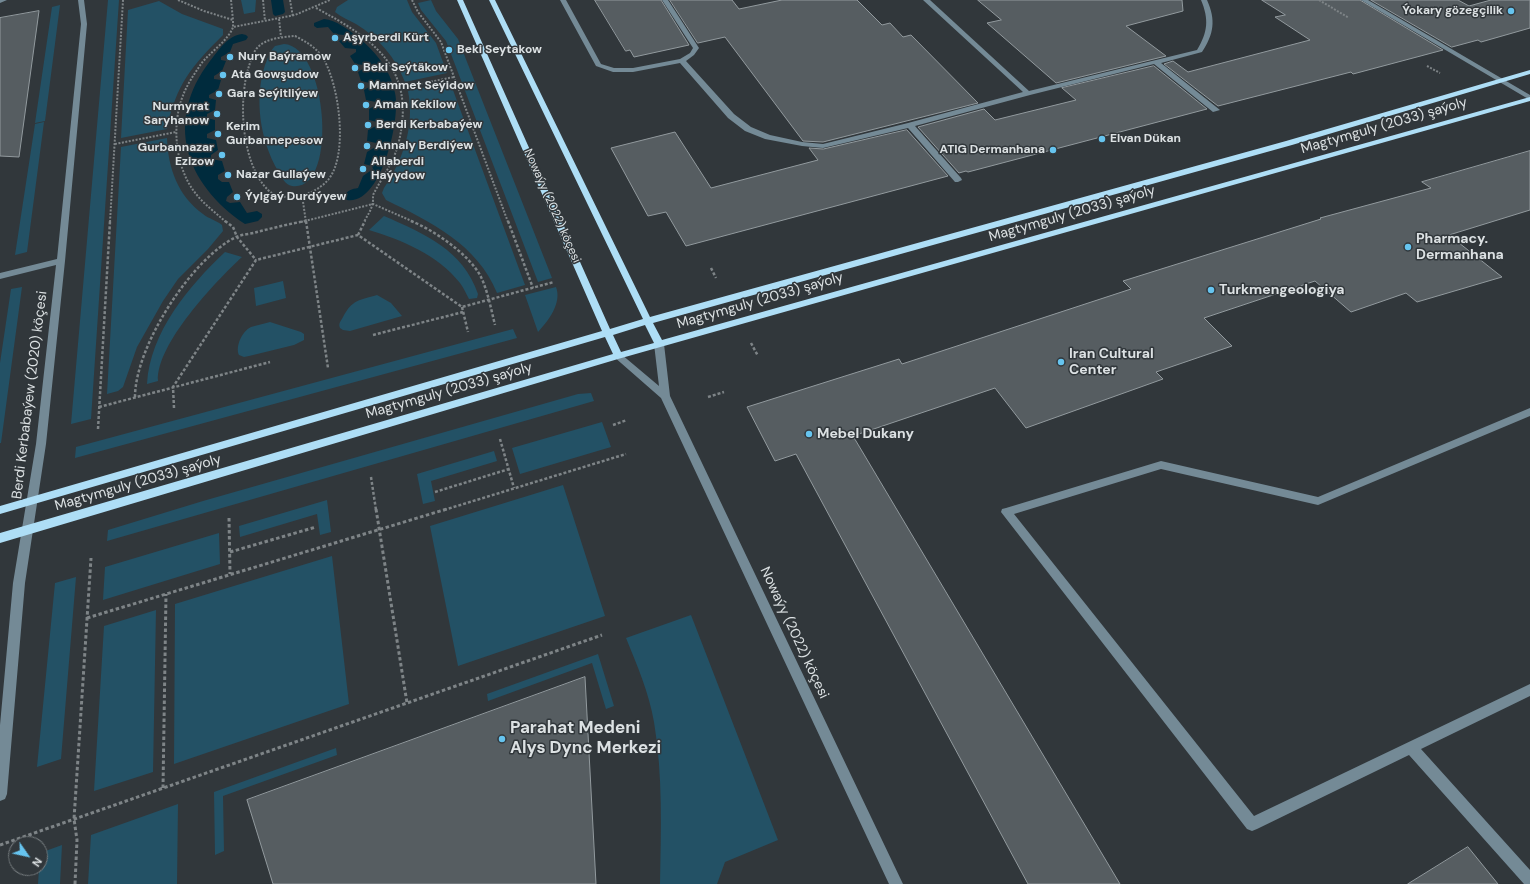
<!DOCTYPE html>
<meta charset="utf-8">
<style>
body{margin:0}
#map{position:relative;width:1530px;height:884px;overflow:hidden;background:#31373b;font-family:"DM Sans",sans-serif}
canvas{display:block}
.north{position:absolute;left:8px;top:836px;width:40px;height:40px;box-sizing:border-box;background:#31373b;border:1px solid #757b7e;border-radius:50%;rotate:124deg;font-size:11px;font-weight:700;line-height:16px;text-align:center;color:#dce1e3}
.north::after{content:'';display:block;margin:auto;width:14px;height:18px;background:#66c4ef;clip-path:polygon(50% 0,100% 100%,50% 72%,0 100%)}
</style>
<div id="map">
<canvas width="1530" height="884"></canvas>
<div class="north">N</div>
</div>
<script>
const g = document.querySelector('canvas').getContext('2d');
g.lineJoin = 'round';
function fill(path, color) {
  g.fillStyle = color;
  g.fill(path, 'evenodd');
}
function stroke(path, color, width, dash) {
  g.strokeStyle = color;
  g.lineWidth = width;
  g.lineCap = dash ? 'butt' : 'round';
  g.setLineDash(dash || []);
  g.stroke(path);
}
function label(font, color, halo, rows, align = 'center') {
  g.font = font + ' "DM Sans",sans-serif';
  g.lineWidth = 3;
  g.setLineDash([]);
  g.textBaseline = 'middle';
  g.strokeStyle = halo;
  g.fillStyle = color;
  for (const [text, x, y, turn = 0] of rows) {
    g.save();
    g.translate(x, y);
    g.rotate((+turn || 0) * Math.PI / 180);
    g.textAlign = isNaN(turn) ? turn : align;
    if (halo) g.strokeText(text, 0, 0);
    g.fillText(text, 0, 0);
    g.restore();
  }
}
const green = new Path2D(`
 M108,0H119L91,419L71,424Z
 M241,0H256L255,12L244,14Z
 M348,0H407L412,12L436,43L447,73L405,82C395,57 379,38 356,24C349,20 341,17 335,12L337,7Z
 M431,0L436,11L458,39L552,278L538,282L446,41L421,10L418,3Z
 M159,1L182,14L223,29V35C192,66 176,84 167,129L121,138L128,10Z
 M60,5L45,121L35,123L52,7Z
 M284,44C328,46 339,193 292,186C285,185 281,176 278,171C260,140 254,99 265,65C268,58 270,51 275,46Z
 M450,82L525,285L497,293C477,244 431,222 386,200L382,193L384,188C403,160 415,126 408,91Z
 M44,122L27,252L15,255L35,124Z
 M167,138C168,168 178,196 203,214C209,219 216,220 222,225L223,231L208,249L178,279L163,301L137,347L123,387L118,391L107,394L121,147Z
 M384,216C425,234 463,250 478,294L477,298L469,299C466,294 464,288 460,283C438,255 402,240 369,230Z
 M225,252L242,257C216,281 156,344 158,381L147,384C150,332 189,286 225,252Z
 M283,281L286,298L256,306L254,288Z
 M22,287L1,443H0V363L11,289Z
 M556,287C562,303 549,320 538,332L525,295Z
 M377,295L391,303L402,316L350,331L343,330L340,328C338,323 341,321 343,317C352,300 359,300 377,295Z
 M270,322L301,332L304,334V340L294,345L249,356L244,357L239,355C235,347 242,331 251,327C257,325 264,324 270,322Z
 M513,329L517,338L75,458L76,447Z
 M591,393L594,401L107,541L108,530L203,501L578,394Z
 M602,422L611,447L520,474L512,448Z
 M494,451L497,461L431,481L435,501L423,504L417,474Z
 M563,485L605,616L458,666L430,526Z
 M327,500L331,532L320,535L317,514L240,537L239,526Z
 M219,533L220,564L103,600L105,567Z
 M332,556L349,704L174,764L175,604Z
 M76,577L61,759L37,767L55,583Z
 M156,610L153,772L94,791L104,626Z
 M691,615L778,840L725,862L717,884H660C661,831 663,775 654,722C649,693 637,665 626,638Z
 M598,654L614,706L606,709L592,663L488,701L487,694Z
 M336,748L337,755L223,796L224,851L215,855L214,792Z
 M178,804L177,884H88L91,835Z
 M62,845L60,884H38L40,853Z`);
const water = new Path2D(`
 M271,0H283L285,12L283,14L275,16L273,14Z
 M324,19C336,20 349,30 359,38C376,52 391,71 395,93C401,119 381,206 347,200L344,197C347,190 352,189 358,188L363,176L373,169L372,166L364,164L367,152L377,146L376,143L367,141L368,130L378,125L377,122L369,120V109L376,105V102L366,100L364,90L371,86L370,83L361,81L358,72L364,68V65L355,64L350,56L356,52V49L345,48L339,41L345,38L344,35L334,34L328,27L317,28L314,26V23Z
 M242,34L246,35L248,37L246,40L233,44L230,52L221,57V60L226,61L222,71L214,76V79L221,80L218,90L209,95V98L216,100L215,110L207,114V118L215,120V130L207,134V138L216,140L218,150L211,155V159L222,161L225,171L218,175V179L222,182H229L233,192L227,197L226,201L230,203L240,202L247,213L257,211L262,214V217L258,221L245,224C185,184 164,121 210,61C219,50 227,36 242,34Z`);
const building = new Path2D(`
 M595,0H661L689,45L634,57L630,50L626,51Z
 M670,0H732L739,9L782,0H857L882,25L890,23L903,37L911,35L978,103L823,142L803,141L725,37L698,43Z
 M978,0H1182L1183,11L1126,26L1166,56L1056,83L987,23L1001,20Z
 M1262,0H1360L1443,50L1353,74L1351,72L1218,106L1164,64L1173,61L1188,72L1310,40L1275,17L1285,15Z
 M1371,0H1458L1469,6L1491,0H1530V28L1481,42L1478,40L1452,47Z
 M39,11L19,157L0,156V18Z
 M1154,66L1207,109L968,172L966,171L959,173L918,127L984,109L995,120L1076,100L1062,88Z
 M907,130L948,176L686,246L666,212L648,216L611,148L675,132L711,188L818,160L809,148L823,149Z
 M1530,151V210L1449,235L1502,277L1417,302L1406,293L1351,312L1315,281L1204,318L1232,346L1156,372L1163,379L1026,428L995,388L853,436L1120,884H1028L796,454L775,461L747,407L899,359L902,364L1131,289L1123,281L1321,219L1320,218L1431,188L1422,182Z
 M585,677L596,884H273L247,800Z
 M1468,847L1498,884H1408Z`);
const pathFar2 = new Path2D(`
 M178,0L204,11L233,20V27L295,15L330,0
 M231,0L233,20
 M263,0L265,21
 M290,0L293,17
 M412,0L418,12L441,42L508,222
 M1319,0L1349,18
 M316,8C374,39 416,68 399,141C395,160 383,176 374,193C372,197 374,201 372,205C371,211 367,216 364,222
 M279,19L281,37
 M295,36C306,42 316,47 323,58C339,84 349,155 328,180C320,189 308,195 296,196C287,198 275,197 268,190C241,163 238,100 249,66C251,60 253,52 258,47C267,38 283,37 295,36Z
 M1427,66L1440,73
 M400,88L454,77
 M115,144L176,132
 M302,195L306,222
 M110,222L123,0
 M226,222C215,212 202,203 193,190C175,164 171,123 184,93C188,83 195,73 201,64C209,53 229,40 233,27
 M301,222L373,204L414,222`);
const pathFar1 = new Path2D(`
 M225,221L233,227L237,237L256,260
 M306,221L328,368
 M411,221C434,230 470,255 481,277C488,292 491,309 495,325
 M508,221L533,288
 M358,235L365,221
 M711,268L716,278
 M462,307L468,332
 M373,335L463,312
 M751,343L758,356
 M135,397C135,347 191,259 236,237C243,234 251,234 257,232C273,228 289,224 305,221
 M708,397L724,392
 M99,407L270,362
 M174,408L173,387L256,260L358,235L462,307L554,282
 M613,425L627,420
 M98,429L110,221
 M500,439L514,488
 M371,477L376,510
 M435,492L509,469
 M444,510L626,454`);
const path = new Path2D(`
 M376,509L407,703
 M229,518L230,574
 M230,552L316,527
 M87,618L447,509
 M163,788L166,594
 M0,845L602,635
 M75,884L77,840L74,819L91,558`);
const minor = new Path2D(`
 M0,0H7L0,3Z
 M78,0H84L87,24L65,261L46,444L25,583L7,794L5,799L0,801V725L13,583L36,444L56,265L0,279V273L57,259L81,24Z
 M560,0H566L601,64L614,68H633L680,59L690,53L693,48L662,0H668L699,48L694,55L686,61L734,114L751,127L770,135L802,142L823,144L908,123L1023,92L923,0H930L1029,91L1197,50C1208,32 1209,19 1201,0H1207C1216,20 1214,34 1202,52L1161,63L1220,110L1213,112L1154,64L1030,95L915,126L961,178L962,180L958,182H955L908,128L823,148L802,146L765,139L745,131L728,118L680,63L633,72H613L596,66Z
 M1361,0H1368L1530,95V100Z
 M659,341L664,344L670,396L903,884H889L661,398L613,356L615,354H621L659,386L654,344Z
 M1530,408V416L1318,505L1161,469L1014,514L1254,816L1530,684V696L1421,749L1530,870V884H1524L1409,755L1257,829L1252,831L1247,829L1001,512L1002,509L1006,508L1161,461L1318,497Z`);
const major = new Path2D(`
 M457,0H463L610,329L643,319L489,0H495L650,317L1286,141L1530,70V74L1292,145L653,323L662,340L1530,97V101L618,359L0,543V533L613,354L605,337L0,514V506L602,331ZM645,325L654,343L621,352L613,335Z`);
const markers = [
 [1511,11,4,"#66c4ef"],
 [335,38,4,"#66c4ef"],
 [449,50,4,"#66c4ef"],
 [230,57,4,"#66c4ef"],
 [355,68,4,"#66c4ef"],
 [223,75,4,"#66c4ef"],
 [361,86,4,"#66c4ef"],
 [219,94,4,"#66c4ef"],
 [366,105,4,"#66c4ef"],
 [217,114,4,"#66c4ef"],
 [368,125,4,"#66c4ef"],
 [218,134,4,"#66c4ef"],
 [1102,139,4,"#66c4ef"],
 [367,146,4,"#66c4ef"],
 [1053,150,4,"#66c4ef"],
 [222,155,4,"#66c4ef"],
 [363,169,4,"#66c4ef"],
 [228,175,4,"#66c4ef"],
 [237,197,4,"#66c4ef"],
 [1408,247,4,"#66c4ef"],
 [1211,290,4,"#66c4ef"],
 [1061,362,4,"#66c4ef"],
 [809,434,4,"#66c4ef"],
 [502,739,4,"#66c4ef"]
];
const farPoinames = [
 ["Ýokary gözegçilik",1503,11,"right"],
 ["Aşyrberdi Kürt",343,38],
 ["Beki Seytakow",457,50],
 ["Nury Baýramow",238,57],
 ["Beki Seýtäkow",363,68],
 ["Ata Gowşudow",231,75],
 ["Mammet Seýidow",369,86],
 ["Gara Seýitliýew",227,94],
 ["Aman Kekilow",374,105],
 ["Nurmyrat",209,107,"right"],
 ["Saryhanow",209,121,"right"],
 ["Berdi Kerbabaýew",376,125],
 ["Kerim",226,127],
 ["Gurbannepesow",226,141],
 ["Elvan Dükan",1110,139],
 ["Annaly Berdiýew",375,146],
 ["Gurbannazar",214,148,"right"],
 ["Ezizow",214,162,"right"],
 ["ATIG Dermanhana",1045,150,"right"],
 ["Allaberdi",371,162],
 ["Haýydow",371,176],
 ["Nazar Gullaýew",236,175],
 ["Ýylgaý Durdýyew",245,197]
];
const farStreetnames = [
 ["Nowaýy (2022) köçesi",552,206,66]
];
const streetNames = [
 ["Magtymguly (2033) şaýoly",1384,126,-16],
 ["Magtymguly (2033) şaýoly",1072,214,-16],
 ["Magtymguly (2033) şaýoly",760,301,-16],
 ["Magtymguly (2033) şaýoly",449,391,-16],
 ["Berdi Kerbabaýew (2020) köçesi",30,395,-83],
 ["Magtymguly (2033) şaýoly",138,483,-16],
 ["Nowaýy (2022) köçesi",794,633,65]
];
const poiNames = [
 ["Pharmacy.",1416,239],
 ["Dermanhana",1416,255],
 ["Turkmengeologiya",1219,290],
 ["Iran Cultural",1069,354],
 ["Center",1069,370],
 ["Mebel Dukany",817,434]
];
const nearPoinames = [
 ["Parahat Medeni",510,729],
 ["Alys Dync Merkezi",510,749]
];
fill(green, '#235165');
fill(water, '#002b3d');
fill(building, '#565d61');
stroke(building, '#929a9e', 1);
stroke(pathFar2, '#7e8487', 2, [2, 1.5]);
stroke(pathFar1, '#7e8487', 2.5, [3, 2]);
stroke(path, '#7e8487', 3, [3.5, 2.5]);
fill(minor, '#748a96');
fill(major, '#aedef6');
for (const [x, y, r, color] of markers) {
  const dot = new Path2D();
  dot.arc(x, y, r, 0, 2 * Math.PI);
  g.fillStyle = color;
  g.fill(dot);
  stroke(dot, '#31373b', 1.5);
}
label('bold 12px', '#dce1e3', '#31373b', farPoinames, 'left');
label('12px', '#dce1e3', '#31373b', farStreetnames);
label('14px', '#dce1e3', '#31373b', streetNames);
label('bold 14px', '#dce1e3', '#31373b', poiNames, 'left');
label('bold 17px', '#dce1e3', '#31373b', nearPoinames, 'left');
</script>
